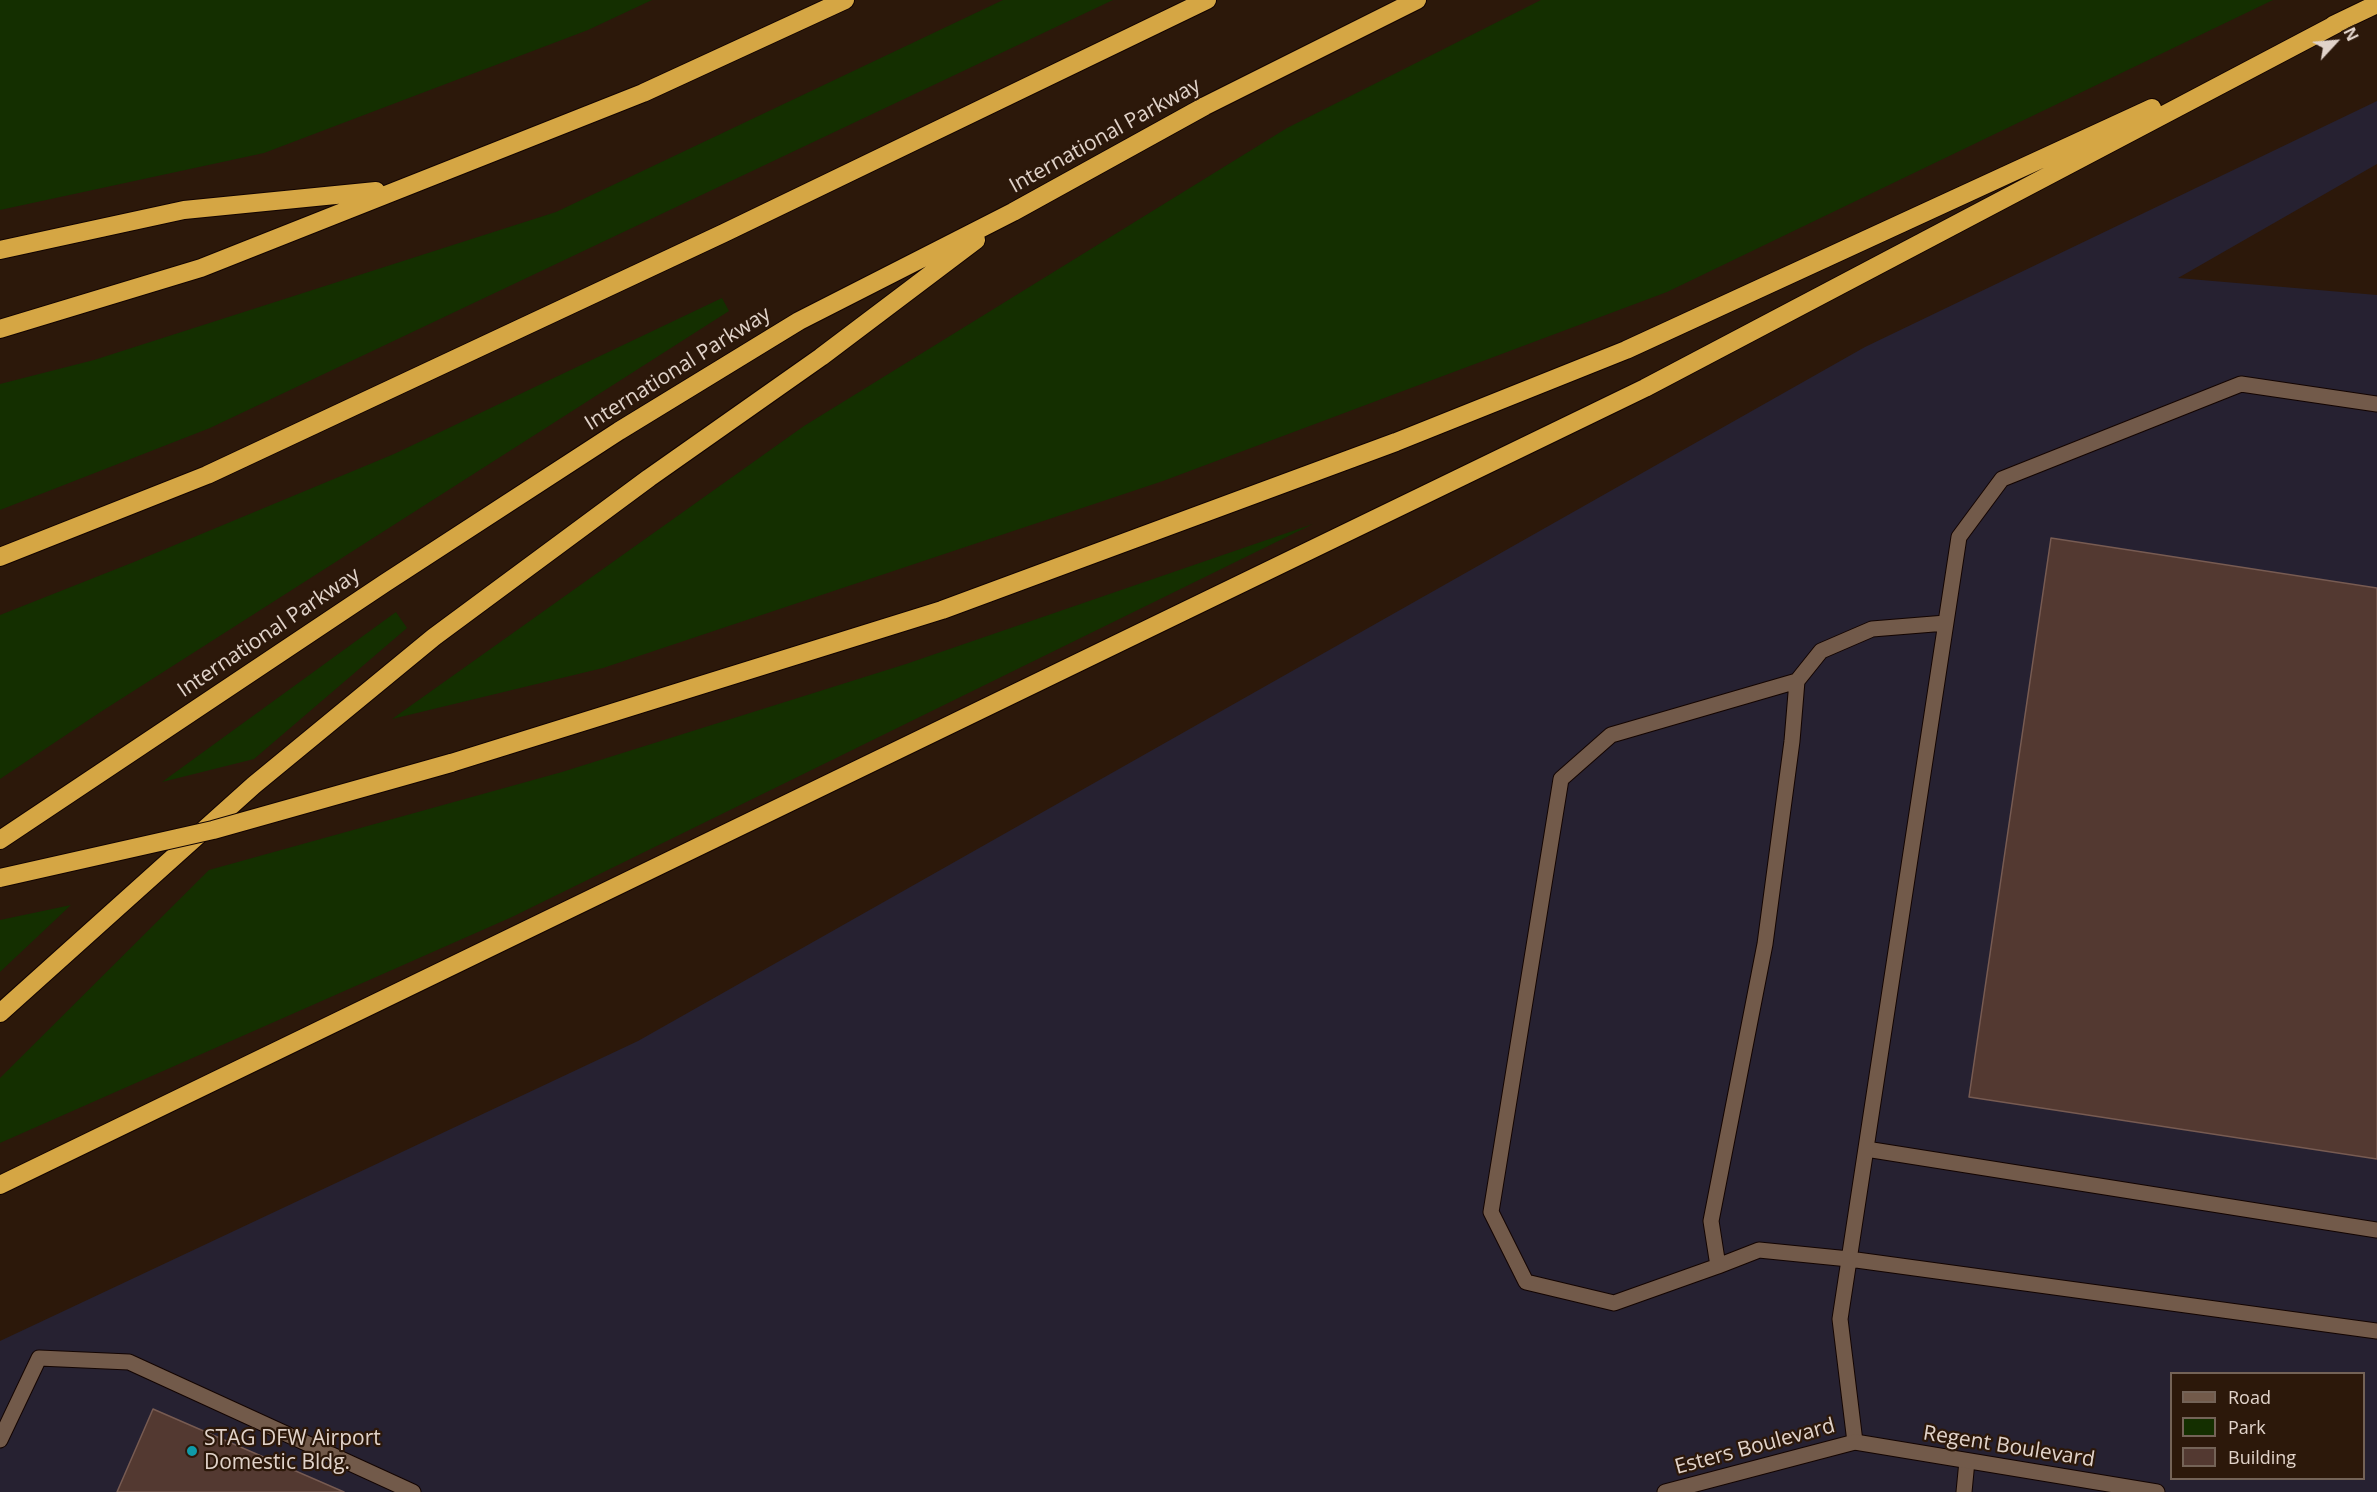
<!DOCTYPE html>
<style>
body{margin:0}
#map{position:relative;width:2377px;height:1492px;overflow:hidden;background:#2c180a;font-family:"Open Sans",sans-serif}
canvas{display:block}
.legend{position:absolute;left:2170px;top:1372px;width:195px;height:108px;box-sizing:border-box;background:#2c180a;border:2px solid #746357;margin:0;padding:8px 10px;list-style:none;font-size:18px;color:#e1d3ca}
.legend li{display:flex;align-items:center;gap:12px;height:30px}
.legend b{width:30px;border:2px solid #746357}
.north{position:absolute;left:2305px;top:12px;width:60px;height:60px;-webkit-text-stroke:4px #2c180a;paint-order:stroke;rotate:64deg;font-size:16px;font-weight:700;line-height:24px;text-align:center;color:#e1d3ca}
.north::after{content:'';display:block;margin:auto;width:21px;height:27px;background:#e1d3ca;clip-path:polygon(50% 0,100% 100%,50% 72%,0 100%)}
</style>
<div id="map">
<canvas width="2377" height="1492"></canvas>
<ul class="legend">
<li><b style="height:8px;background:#725a4a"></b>Road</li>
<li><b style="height:16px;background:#142f00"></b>Park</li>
<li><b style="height:16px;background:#533931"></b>Building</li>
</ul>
<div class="north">N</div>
</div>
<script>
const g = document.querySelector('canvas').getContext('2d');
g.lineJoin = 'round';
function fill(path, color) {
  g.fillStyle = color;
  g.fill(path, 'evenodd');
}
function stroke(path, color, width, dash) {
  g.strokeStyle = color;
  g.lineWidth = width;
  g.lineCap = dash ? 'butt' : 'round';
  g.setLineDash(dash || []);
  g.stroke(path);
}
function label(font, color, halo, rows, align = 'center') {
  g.font = font + ' "Open Sans",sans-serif';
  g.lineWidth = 4.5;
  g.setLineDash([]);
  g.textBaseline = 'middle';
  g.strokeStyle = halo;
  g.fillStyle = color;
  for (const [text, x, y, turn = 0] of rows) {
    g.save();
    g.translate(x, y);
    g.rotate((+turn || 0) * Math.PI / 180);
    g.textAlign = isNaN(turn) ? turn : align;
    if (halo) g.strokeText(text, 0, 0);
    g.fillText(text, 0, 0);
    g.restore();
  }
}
const industrial = new Path2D(`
 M2377,101V164L2178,278L2377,295V1492H0V1341L638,1041L1865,347ZM2172,1374H2364V1478H2172Z`);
const green = new Path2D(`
 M0,0H652L588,30L264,153L0,210Z
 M1003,0H1113L210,428L0,510V384L94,360L556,212Z
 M1541,0H2273L1667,292L1163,481L603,668L392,719L804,426L1287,128Z
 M722,298L729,311L99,713L0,779V615L134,562L394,454Z
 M1313,524L512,917L0,1143V1078L209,870L562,772L906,664Z
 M396,612L407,628L254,759L162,782Z
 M71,905L0,972V920Z`);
const building = new Path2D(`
 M2051,538L2377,588V1159L1969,1097Z
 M153,1409L344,1492H117Z`);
const service = new Path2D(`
 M1946,623L1872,629L1821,651L1797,681L1792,741L1765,944L1711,1221L1718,1266L1759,1250L1849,1259L2377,1331
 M1866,1149L2377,1230
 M1718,1266L1614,1303L1526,1282L1491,1212L1561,779L1611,735L1797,681
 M0,1440L39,1358L129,1362L413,1492
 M1855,1442L1840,1319L1959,537L2002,479L2241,384L2377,404
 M1964,1492L1967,1461`);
const tertiary = new Path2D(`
 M1665,1492L1855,1442L2157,1492`);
const motorway = new Path2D(`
 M2333,25L2377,4
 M0,250L184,210L376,191
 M0,329L201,268L643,93L845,0
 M0,557L207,475L724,233L1207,0
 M451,763L942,610L1396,442L1626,350L2152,108
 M0,840L385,583L619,431L799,321L1013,212L1205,106L1417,0
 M0,1013L254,785L434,637L649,478L821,357L976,240
 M0,1185L1645,388L2342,21`);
const motorwayBridge = new Path2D(`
 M0,878L213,830L451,763`);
const markers = [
 [192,1451,6,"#0f9aa8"]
];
const streetNames = [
 ["International Parkway",1105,136,-29],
 ["International Parkway",678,369,-32],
 ["International Parkway",269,633,-34],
 ["Esters Boulevard",1755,1447,-15],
 ["Regent Boulevard",2009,1447,9]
];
const poiNames = [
 ["STAG DFW Airport",204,1439],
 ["Domestic Bldg.",204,1463]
];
fill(industrial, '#262131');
fill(green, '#142f00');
fill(building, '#533931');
stroke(building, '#775b52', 1.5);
stroke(service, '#130400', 17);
stroke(tertiary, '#130400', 17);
stroke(motorway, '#130400', 20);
stroke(service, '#725a4a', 15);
stroke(tertiary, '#725a4a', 15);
stroke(motorway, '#d5a644', 18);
stroke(motorwayBridge, '#130400', 20, []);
stroke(motorwayBridge, '#d5a644', 18);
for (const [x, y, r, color] of markers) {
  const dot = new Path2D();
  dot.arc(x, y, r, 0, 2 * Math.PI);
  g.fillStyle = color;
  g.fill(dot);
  stroke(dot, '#2c180a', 2);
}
label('21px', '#e1d3ca', '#2c180a', streetNames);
label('21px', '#e1d3ca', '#2c180a', poiNames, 'left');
</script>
